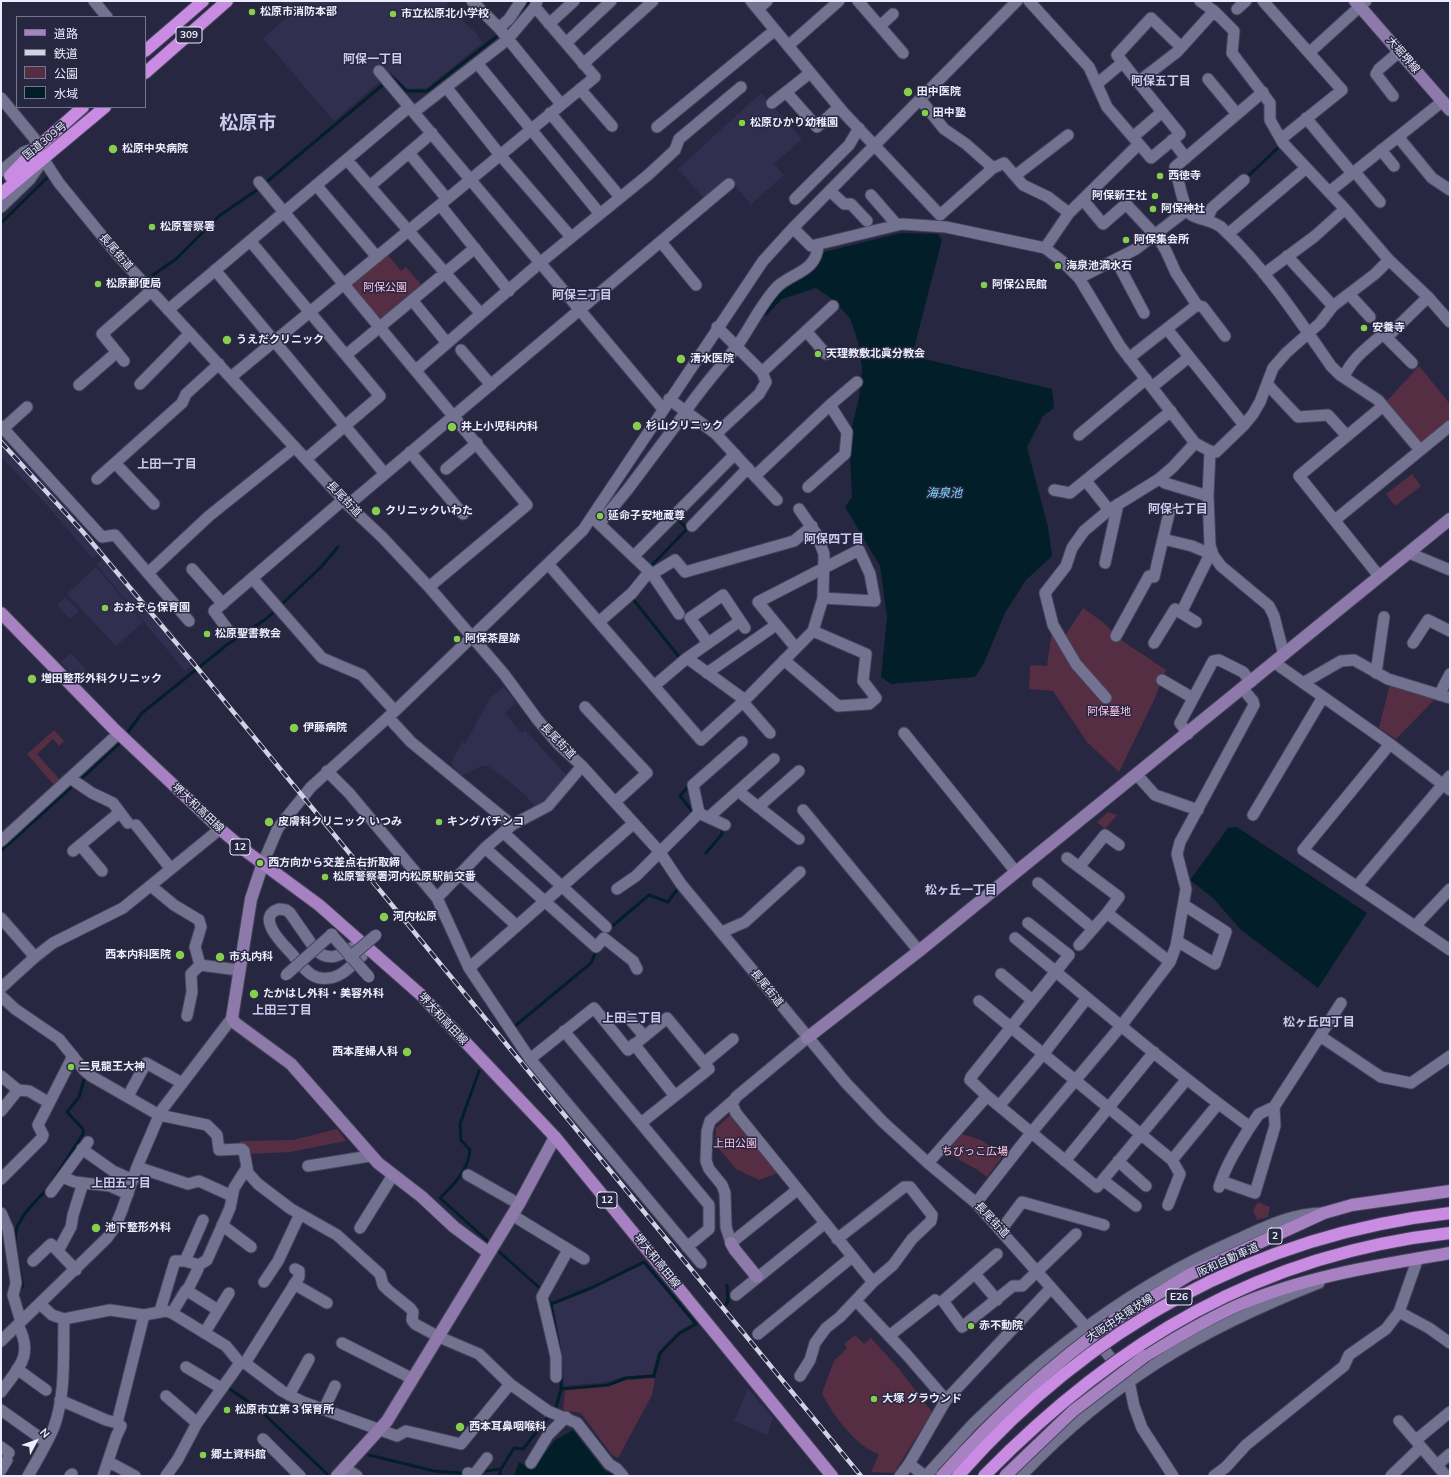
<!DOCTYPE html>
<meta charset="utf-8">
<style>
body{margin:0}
#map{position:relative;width:1451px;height:1477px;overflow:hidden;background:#282741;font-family:Mulish,"Noto Sans JP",sans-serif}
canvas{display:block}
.frame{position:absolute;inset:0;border:2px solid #ebecfd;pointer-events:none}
.legend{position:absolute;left:16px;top:16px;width:130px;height:92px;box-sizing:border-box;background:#282741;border:1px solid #76768c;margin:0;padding:5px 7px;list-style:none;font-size:12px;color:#ebecfd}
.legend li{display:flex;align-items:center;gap:8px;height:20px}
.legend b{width:20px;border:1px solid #76768c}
.north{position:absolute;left:16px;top:1421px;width:40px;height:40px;-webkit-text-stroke:3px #282741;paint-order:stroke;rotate:49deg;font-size:11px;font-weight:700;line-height:16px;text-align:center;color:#ebecfd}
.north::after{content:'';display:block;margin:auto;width:14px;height:18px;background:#ebecfd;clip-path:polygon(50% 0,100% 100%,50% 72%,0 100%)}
</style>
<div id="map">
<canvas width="1451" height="1477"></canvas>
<div class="frame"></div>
<ul class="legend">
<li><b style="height:5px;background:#a781c2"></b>道路</li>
<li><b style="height:5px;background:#d1d2e4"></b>鉄道</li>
<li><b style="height:11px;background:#562e44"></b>公園</li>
<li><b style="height:11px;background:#021f29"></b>水域</li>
</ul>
<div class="north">N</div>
</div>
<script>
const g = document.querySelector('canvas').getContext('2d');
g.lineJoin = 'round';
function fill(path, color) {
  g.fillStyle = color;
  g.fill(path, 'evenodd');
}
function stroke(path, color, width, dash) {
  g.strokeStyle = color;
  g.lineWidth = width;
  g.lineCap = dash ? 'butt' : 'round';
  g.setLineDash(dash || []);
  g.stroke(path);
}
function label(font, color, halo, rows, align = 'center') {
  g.font = font + ' Mulish,"Noto Sans JP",sans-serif';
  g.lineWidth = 3;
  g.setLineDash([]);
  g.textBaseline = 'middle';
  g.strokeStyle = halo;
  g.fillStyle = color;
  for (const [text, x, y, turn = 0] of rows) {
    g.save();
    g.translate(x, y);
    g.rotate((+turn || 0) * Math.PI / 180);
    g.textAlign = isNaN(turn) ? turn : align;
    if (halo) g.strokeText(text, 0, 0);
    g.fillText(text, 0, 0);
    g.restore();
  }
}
const built = new Path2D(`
 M281,1H450L446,5L477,34L482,43L427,88L407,89L391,72L334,121L263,38L292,13Z
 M761,93L802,139L774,164L784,175L751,204L733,184L709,204L678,169Z
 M1,437L54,493L103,550L93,559L45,503L1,457Z
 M107,555L197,661L185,671L96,564Z
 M96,567L143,622L116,646L67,594Z
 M65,597L79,611L70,619L57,605Z
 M71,653L87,671L77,680L61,662Z
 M504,687L516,703L505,713L522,733L525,730L568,777L538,809L520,790L488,766H481L462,776L451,764L462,742L465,744L490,698Z
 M644,1264L694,1322L677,1332L662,1347L657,1355L652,1374L622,1377L607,1382L564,1386L563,1358L553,1304L591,1290Z
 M748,1389L773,1418L767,1435L734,1421Z`);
const green = new Path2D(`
 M386,253L401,271L406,267L423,287L387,318L379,317L353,287V281Z
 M1419,366L1450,404V419L1419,443L1386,402Z
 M1412,474L1421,486L1395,506L1386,494Z
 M1083,608L1104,623L1118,638L1166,670L1154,700L1119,772L1087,742L1053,691L1029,689L1030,667L1031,665L1047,666L1052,630L1065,636Z
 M1390,684L1435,699L1396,739L1379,728Z
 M54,730L64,741L59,746L53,739L37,754L60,780L54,785L27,754Z
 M1108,812L1117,815L1105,829L1097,822Z
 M732,1114L778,1173L759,1180L736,1169L715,1144L716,1128Z
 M337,1129L346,1141L290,1152L247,1154L238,1146L241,1141L293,1140Z
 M962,1134L981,1140L1003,1156L987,1177L978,1170L945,1152Z
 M1258,1202L1270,1207L1268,1217L1257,1220L1253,1210Z
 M855,1335L864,1344L871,1338L899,1369L932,1412L894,1473L871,1472L879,1454C856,1447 832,1414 822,1393L834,1361L847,1348L844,1344Z
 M652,1378L655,1379L652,1395L618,1458L612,1455L581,1413L563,1410L565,1390L608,1386L627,1380Z`);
const water = new Path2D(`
 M901,233L938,234L942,240L912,356L1052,389L1054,408L1043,416L1027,447L1048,527L1052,556L1026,580L1005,613L984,663L975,677L891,684L881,677L887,617L880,566L845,507L852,497L849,438L859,398L862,368L858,342L850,318L832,299L816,288L782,299L766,316L762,313L780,289L812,266L824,252Z
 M1237,827L1367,913L1318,988L1241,930L1214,899L1190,880L1228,828Z
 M573,1430L605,1471L616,1476H514L519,1462L532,1470L555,1440Z`);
const stream = new Path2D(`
 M505,30L514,23L529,1
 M390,79L392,77L407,91H427L500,34
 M1246,178L1281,145
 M1,223L49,176
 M153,275L176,259L219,216L257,190L385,83
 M652,565L687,529L678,519L680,516
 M633,599L680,658
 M280,606L321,567L338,547
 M125,736L142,713L228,644L266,619L276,610
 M79,781L122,741
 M688,787L680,796L693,812
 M1,851L75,784
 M706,853L722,834V830L720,828
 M609,929L649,895L668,902L679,887
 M515,1026L591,963L597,949
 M479,1071L460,1124L461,1140L470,1150C468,1171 454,1184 440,1198L491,1244
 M53,1180L83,1134V1129L67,1112L79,1097L84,1080
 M495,1248L543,1291
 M19,1289L23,1286C20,1271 11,1238 18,1225C25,1210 38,1199 49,1187
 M546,1296L551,1304L561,1358
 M551,1304L591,1288L644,1262L696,1324L680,1333L660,1353L654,1376L626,1378L608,1385L561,1389L556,1408
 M726,1305L728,1301L727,1285
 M230,1389L260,1410L327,1474
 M561,1389V1373
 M369,1455L434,1471L461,1473
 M486,1471L501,1469L514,1448L523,1449L549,1416
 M499,1476L501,1469`);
const street = new Path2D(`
 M94,1L107,17
 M472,1L499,28
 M521,1L509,19L499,28L561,104
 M751,1L843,112L940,215L993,168
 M858,1L903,53
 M1029,1L1089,67L1107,107L1151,158L1180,134L1138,82L1177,52L1214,11
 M1200,1L1214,11L1234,31L1232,53L1270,103V120L1283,143L1345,209L1389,260L1428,297L1450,322
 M1263,1L1342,90L1281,139
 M758,9L767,1
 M1237,9L1246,1
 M549,24L574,1
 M880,26L893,14
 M566,43L611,1
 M788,46L839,1
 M1310,52L1366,1
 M477,63L600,214
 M583,64L653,1
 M379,71L663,409
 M1208,79L1237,114
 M1138,82L1117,55L1151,18L1181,47
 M1098,83L1122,63
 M446,87L500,155L571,237
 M580,89L612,126
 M786,92L817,127L839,107
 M1263,92L1175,167C1179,181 1181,199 1188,211C1192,220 1213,219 1222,228C1264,267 1298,318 1331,366L1340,375L1378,400L1420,450
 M1393,96L1376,74L1379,69L1399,52
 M1,98L34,138L44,160L59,183L116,253L348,505L382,537L429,587L504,674L537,719L558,744L582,766L659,851L681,884L846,1083L883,1122L928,1163L976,1203L1086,1327L1129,1381L1134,1406L1142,1428L1173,1476
 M920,99L944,129L966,144L993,168L1004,163L1023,185L1048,197L1069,213
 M772,103L810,73
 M414,112L507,40L535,7L537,1
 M550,113L620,197
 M1306,118L1352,173
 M657,127L775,30
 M1133,137L1162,112
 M1399,138L1432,178L1450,190
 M1172,140L1186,158
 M1381,150L1394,166
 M409,153L447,199
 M347,160L481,314
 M1,171L24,152L38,147
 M1354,171L1380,202
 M1016,175L1068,135
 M259,182L527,505L429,587
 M316,185L377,257
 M370,186L432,133
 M830,191L844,204H851L867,221
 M1329,192L1443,101
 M871,195L897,225
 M795,199L849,145L859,128
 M1083,200L1103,224L1126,204L1155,235
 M440,205L509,291
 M1,207L30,179L41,163
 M1207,219L1212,208L1244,180
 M793,228L811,246L902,224L946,227L1045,248L1062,261L1079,278L1120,346L1195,443L1210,451L1216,452L1244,425L1253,414L1260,402L1273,368L1286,353L1320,323L1333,306L1375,274L1389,260
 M1156,234L1166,251L1176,273L1197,305
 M1228,234L1305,169
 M251,242L380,396L306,459
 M661,242L696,285
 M1045,248L1069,213L1139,144
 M1287,256L1333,306
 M1116,260L1144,313
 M215,270L385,474
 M1264,274L1315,236L1345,209
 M1079,278L1136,249L1187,210
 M1349,294L1370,317
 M412,300L447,343
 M168,310L409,107
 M1167,329L1244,425
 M806,331L826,354
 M1387,337L1428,297
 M461,350L491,385
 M346,355L475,248
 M1129,358L1197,305L1203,307L1225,336
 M124,361L102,334L151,291
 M416,370L541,262L648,175L675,150L679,139L741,87
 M762,372L833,306
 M231,377L595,77L535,7
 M1344,377C1352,358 1368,347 1383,334L1412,363
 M140,384L190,333
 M1267,384L1298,417L1328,415L1347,436
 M79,385L117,352
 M1152,387L1189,357
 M669,399L716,434L777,500
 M830,405L857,382
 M686,411C701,388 720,368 737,346C751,327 761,303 778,286C794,272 817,271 818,245
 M1,426L102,537L115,535L189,621
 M4,428L27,407
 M716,434L759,394L766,382L762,372L717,327
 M1079,435L1146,379
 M1210,451L1208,496L1210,545L1213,555L1221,566L1269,606L1274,616L1284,655
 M410,452L463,514
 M115,463L154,504
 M446,469L477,443
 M755,476L830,405L847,432L845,454L808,487
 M97,479L182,403L186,394L219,364
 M1159,479L1165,483L1208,496
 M1086,481L1109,510
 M1054,490L1070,493L1171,411
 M348,505L729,184
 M594,519L652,574L679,614
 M1335,520L1450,426
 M600,523L628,489L685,413
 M692,526L748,468
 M1163,539L1192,546L1213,555
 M1409,553L1450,570
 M634,556L735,454
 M1105,563L1118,504
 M549,565L701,740L745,700L813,631L823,598L824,554L817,535L799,509
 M192,569L223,604
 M148,573L209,516L295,447
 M652,574L675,560L685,572L794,541L812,526
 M1379,576L1299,476L1383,406
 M252,578L322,658L362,675L395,711
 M1181,613L1210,554
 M599,622L632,593L649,572
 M228,630L214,611L343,500
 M1116,636L1149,576L1154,577L1170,509
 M708,643L690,618L723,595L745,628
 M1154,643L1175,609L1196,622
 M1413,643L1428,620L1450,631
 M796,648L758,602L859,550L870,574L875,601L823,598
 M687,658L745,700
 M784,660L838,706L869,704L876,698L863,681L866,654L813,631
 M1275,663L1390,744L1450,790
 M707,673L776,625
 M1376,673L1384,617
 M1162,680L1193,698
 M1303,683L1341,661L1354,660L1388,679L1450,698
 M654,686L687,658L740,621
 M1439,695L1450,674
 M1106,698L1076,664L1053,625L1045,593L1066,566L1072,548L1084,531L1109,510L1159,479L1173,467L1195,443
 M743,702L770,733
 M585,707L647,773L615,802
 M388,717L411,742L512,825
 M904,733L1016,872
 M1188,734L1180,723L1213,661L1219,660L1243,672L1251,682
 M1390,744L1303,850L1450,950
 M327,771L349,793L437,898L469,968L530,1059L701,1263
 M1137,775L1155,795L1198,810
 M70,778L92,793L113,803L128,823
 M738,791L799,839
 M758,807L799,771
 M803,810L919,951
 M703,815L725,825
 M1253,815L1323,697
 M709,817L774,759
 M136,825L171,869
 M504,833L606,927
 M1,841L119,733
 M80,845L102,871
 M485,848L596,947L604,938L633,961L637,969
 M73,851L120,812
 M1067,858L1119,897L1107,913L1170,962
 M263,863L278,828L311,787L395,711L583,530L763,261L793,228L1017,1
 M1079,867L1105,835L1119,845
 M460,874L517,926
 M1038,883L1093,929
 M151,886L174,905L199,920L201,927L195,947L200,965
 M1357,886L1450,776
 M617,889L636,876L699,813L693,785L742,742
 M437,898L485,848L512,825L548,806L582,766
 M279,909L286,910L290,913L315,949C331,966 346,951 361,942L362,956C353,964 342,977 329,978C323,979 317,978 312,975C304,970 298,961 292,954C284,945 254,917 279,909Z
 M1,918L35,957
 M1415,926L1450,889
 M722,932L745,922L800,872
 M1015,938C1093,1002 1169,1068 1250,1127L1259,1114L1274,1107L1341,1003
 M1177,941L1215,964L1226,932L1184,905
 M1079,945L1107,913
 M469,968L634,823
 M1001,974L1032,1000
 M1,988L35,957L53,943L123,908L220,829
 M1,996L15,1009L59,1039L84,1070L91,1076L159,1115L207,1125L217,1135L219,1150L242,1149L244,1151L248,1173L258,1184L291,1209L337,1235L380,1274L383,1285L389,1291L410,1308L413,1312L412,1320L415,1324L439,1337L479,1354L510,1384L548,1411L577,1423L609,1464L617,1469L623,1476
 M979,1001L1172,1160L1218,1104
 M187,1016L192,992L191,974L200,965L238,970
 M628,1017L644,1036
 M564,1031L709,1205V1229L687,1247
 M1320,1036L1381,1077L1411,1083L1450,1056
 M634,1044L675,1096
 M530,1059L594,1008L628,1050L667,1018L709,1069L641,1123
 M704,1063L733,1039
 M1,1076L18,1090L29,1091L48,1102
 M128,1096L146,1063L182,1083
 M987,1096L970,1080L971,1077L1069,955L1028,923
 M734,1100L710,1121L707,1131L706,1161L709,1169L722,1185L725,1193L726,1227L731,1243L797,1190
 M999,1106L1044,1053L1087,998
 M1,1111L18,1090
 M82,1149L113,1171L133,1180
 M1065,1161L1154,1052
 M1118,1161L1146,1186
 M928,1163L987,1096L1097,1187L1187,1079
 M308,1166L370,1156
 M137,1167L188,1184L199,1181L232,1196
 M468,1175L519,1204
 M62,1177L75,1182L110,1186L128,1194
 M1,1179L42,1138L43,1135L38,1125L73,1056
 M1103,1180L1136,1206
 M1221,1181L1255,1193L1275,1126L1274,1107
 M1219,1187C1226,1165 1238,1146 1250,1127
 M51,1192L88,1142
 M976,1203L1031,1133L1121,1026L1170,962L1176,946L1186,889L1177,854L1180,842L1254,705L1253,701L1243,689
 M1168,1205L1180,1174L1172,1160
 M1,1213L8,1229L16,1283L13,1295L21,1322
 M512,1215L584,1259
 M222,1225L251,1247
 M360,1228L393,1175
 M1001,1230L1022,1202L1104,1225
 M837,1239L904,1187H910L932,1215L931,1221L912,1239L893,1265L873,1282
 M58,1251L71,1227L73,1215L83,1183
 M997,1254L943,1301L962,1327L1013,1286H1022L1076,1234
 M33,1261L51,1244L76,1270
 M185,1261L203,1220
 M975,1274L997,1300
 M264,1282L278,1261L300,1214
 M294,1284L327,1303
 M187,1291L198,1269L199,1265
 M736,1295L824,1224
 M40,1304L52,1315L64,1319L110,1310L144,1315L166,1311L172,1313L226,1346L240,1363H245L282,1391L303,1402L397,1436L406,1431L461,1444L510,1384
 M861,1306L907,1355L946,1400L909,1464L900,1476
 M160,1311L175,1261H185L199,1265L207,1260L230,1208L234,1188L246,1169
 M1399,1312L1429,1328L1450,1343
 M172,1313L186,1290L218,1310
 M205,1332L229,1293
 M758,1334L852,1257
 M889,1336L935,1300
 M1,1341L107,1238L115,1227L122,1210L137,1167L161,1111L232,1018
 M342,1343L413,1379
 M245,1363L299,1277V1271L295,1269
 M186,1367L221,1388
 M17,1369L46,1390
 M800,1376L810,1360L815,1343L826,1328L840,1317L873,1282L736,1113L732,1104L736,1097L807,1038
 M556,1377V1357L542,1297L568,1250
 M1,1392C19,1367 34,1356 18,1325
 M289,1395L309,1359
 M166,1396L197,1423
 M60,1400L106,1420L117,1423
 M946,1400L1051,1288
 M324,1409L335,1386
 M1,1410L46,1442
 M1399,1421L1446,1476
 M263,1439L300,1476
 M1416,1440L1450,1412
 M1,1447L9,1453
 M109,1462L135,1476
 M531,1463L548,1435L566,1417
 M909,1464L925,1476
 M1437,1465L1450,1454
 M345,1468L357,1476
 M1,1470L7,1460
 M468,1473L474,1475L487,1458
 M28,1476C37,1460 47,1444 54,1427C66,1394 63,1354 64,1319
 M70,1476L72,1474
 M103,1476L116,1437L121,1426L117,1423L144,1315
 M166,1476L178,1459L197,1423L240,1363
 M926,1476C942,1459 957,1441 973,1424C1050,1349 1133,1286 1232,1242C1261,1229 1291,1213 1323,1213
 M1021,1476C1109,1383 1201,1329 1319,1283
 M1214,1476L1226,1467L1246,1445L1344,1366L1349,1355L1386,1329L1399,1312L1418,1258
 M1391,1476L1421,1447`);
const secondary = new Path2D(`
 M1355,1L1450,110
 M263,863L251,899L232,1018L235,1023L291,1064L378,1163L422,1197L454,1227L489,1253
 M807,1038L919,951L1450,519
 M731,1243L735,1250L757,1277
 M337,1476L387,1421L519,1204L555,1137`);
const primary = new Path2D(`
 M1,613L113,728L220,829L247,852L319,905L421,995L555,1137L832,1476
 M1113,1321L1189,1275L1324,1213L1352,1205L1450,1191
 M1145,1356C1176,1338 1208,1318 1241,1304C1307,1276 1380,1265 1450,1253`);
const highway = new Path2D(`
 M145,51L203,1
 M145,73L227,1
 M10,176L38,147L83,107
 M1,194L105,107`);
const rail = new Path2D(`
 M1,442L83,532L194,664L861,1476`);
const streetBridge = new Path2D(`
 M331,934L369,977
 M350,957L376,935
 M286,975L332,934`);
const primaryBridge = new Path2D(`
 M942,1476C994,1418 1049,1366 1113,1321
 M1005,1476L1073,1411L1145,1356`);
const highwayBridge = new Path2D(`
 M958,1476C1088,1328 1254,1235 1450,1213
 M984,1476C1116,1341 1260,1254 1450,1233`);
const markers = [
 [252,12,4,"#85cf4d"],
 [393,14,4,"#85cf4d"],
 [908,92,5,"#85cf4d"],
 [925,113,4,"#85cf4d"],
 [742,123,4,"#85cf4d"],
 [113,149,5,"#85cf4d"],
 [1160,176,4,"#85cf4d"],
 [1155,196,4,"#85cf4d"],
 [1153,209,4,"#85cf4d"],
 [152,227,4,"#85cf4d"],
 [1126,240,4,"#85cf4d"],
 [1058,266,4,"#85cf4d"],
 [98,284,4,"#85cf4d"],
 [984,285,4,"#85cf4d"],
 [1364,328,4,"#85cf4d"],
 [227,340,5,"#85cf4d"],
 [818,354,4,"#85cf4d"],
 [681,359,5,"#85cf4d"],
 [637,426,5,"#85cf4d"],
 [452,427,5,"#85cf4d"],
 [376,511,5,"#85cf4d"],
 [600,516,4,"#85cf4d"],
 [105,608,4,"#85cf4d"],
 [207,634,4,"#85cf4d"],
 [457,639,4,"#85cf4d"],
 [32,679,5,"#85cf4d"],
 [294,728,5,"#85cf4d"],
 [269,822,5,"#85cf4d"],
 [439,822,4,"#85cf4d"],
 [260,863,4,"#85cf4d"],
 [325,877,4,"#85cf4d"],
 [384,917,5,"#85cf4d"],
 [180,955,5,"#85cf4d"],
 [220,957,5,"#85cf4d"],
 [254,994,5,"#85cf4d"],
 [407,1052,5,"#85cf4d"],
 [71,1067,4,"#85cf4d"],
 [96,1228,5,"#85cf4d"],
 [971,1326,4,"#85cf4d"],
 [874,1399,4,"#85cf4d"],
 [227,1410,4,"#85cf4d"],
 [460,1427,5,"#85cf4d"],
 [203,1455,4,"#85cf4d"]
];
const shields = [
 [189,35,26],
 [240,847,20],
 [607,1200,20],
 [1275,1236,14],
 [1179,1297,26]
];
const shieldNames = [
 ["309",189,35],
 ["12",240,847],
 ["12",607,1200],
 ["2",1275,1236],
 ["E26",1179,1297]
];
const poiNames = [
 ["松原市消防本部",260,12],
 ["市立松原北小学校",401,14],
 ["田中医院",917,92],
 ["田中塾",933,113],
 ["松原ひかり幼稚園",750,123],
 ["松原中央病院",122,149],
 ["西徳寺",1168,176],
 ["阿保新王社",1147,196,"right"],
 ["阿保神社",1161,209],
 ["松原警察署",160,227],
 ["阿保集会所",1134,240],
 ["海泉池満水石",1066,266],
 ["松原郵便局",106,284],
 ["阿保公民館",992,285],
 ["安養寺",1372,328],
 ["うえだクリニック",236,340],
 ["天理教敷北眞分教会",826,354],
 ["清水医院",690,359],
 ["杉山クリニック",646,426],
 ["井上小児科内科",461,427],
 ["クリニックいわた",385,511],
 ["延命子安地蔵尊",608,516],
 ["おおぞら保育園",113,608],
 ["松原聖書教会",215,634],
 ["阿保茶屋跡",465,639],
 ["増田整形外科クリニック",41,679],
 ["伊藤病院",303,728],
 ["皮膚科クリニック いつみ",278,822],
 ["キングパチンコ",447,822],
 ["西方向から交差点右折取締",268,863],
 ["松原警察署河内松原駅前交番",333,877],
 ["河内松原",393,917],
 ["西本内科医院",171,955,"right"],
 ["市丸内科",229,957],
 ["たかはし外科・美容外科",263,994],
 ["西本産婦人科",398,1052,"right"],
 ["二見龍王大神",79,1067],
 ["池下整形外科",105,1228],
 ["赤不動院",979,1326],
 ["大塚 グラウンド",882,1399],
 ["松原市立第３保育所",235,1410],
 ["西本耳鼻咽喉科",469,1427],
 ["郷土資料館",211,1455]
];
const streetNames = [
 ["大堀堺線",1403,55,49],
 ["国道309号",45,141,-39],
 ["長尾街道",116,252,49],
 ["長尾街道",344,499,46],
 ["長尾街道",558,741,46],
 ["堺大和高田線",198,808,43],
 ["長尾街道",767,988,51],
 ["堺大和高田線",443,1019,47],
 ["長尾街道",992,1220,47],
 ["阪和自動車道",1228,1260,-24],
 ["堺大和高田線",657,1261,51],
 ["大阪中央環状線",1120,1318,-33]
];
const parkNames = [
 ["阿保公園",385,288],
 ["阿保墓地",1109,712],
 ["上田公園",735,1144],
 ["ちびっこ広場",975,1152]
];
const neighbourhoodNames = [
 ["阿保一丁目",373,59],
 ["阿保五丁目",1161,81],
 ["阿保三丁目",582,295],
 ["上田一丁目",167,464],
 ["阿保七丁目",1178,509],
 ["阿保四丁目",834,539],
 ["松ヶ丘一丁目",961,890],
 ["上田三丁目",282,1010],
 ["上田二丁目",632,1018],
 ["松ヶ丘四丁目",1319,1022],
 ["上田五丁目",121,1183]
];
const waterNames = [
 ["海泉池",944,493]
];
const townNames = [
 ["松原市",248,123]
];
fill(built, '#312f4f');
fill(green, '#562e44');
fill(water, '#021f29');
stroke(stream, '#021f29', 3);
stroke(street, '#45445a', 13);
stroke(secondary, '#45445a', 14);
stroke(primary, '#45445a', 14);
stroke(highway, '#45445a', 14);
stroke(street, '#737291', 11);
stroke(secondary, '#8d7aaa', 12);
stroke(primary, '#a781c2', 12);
stroke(highway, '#ca8be3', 12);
stroke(rail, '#d1d2e4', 4.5);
stroke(rail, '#282741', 3, [9]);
stroke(streetBridge, '#45445a', 13, []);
stroke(primaryBridge, '#45445a', 14, []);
stroke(highwayBridge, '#45445a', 14, []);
stroke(streetBridge, '#737291', 11);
stroke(primaryBridge, '#a781c2', 12);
stroke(highwayBridge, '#ca8be3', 12);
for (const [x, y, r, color] of markers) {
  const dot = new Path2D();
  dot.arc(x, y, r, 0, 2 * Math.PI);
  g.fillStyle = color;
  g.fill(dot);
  stroke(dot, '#282741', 1.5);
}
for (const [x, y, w] of shields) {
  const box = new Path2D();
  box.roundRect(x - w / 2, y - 8, w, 16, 3);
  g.fillStyle = '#282741';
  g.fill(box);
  stroke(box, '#ebecfd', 1);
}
label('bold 10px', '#ebecfd', null, shieldNames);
label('bold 11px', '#ebecfd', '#282741', poiNames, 'left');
label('11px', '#ebecfd', '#282741', streetNames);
label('11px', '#fec4e3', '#282741', parkNames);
label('bold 12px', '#cacaec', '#282741', neighbourhoodNames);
label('italic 12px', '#7bd9fc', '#282741', waterNames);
label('bold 19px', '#cacaec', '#282741', townNames);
</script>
